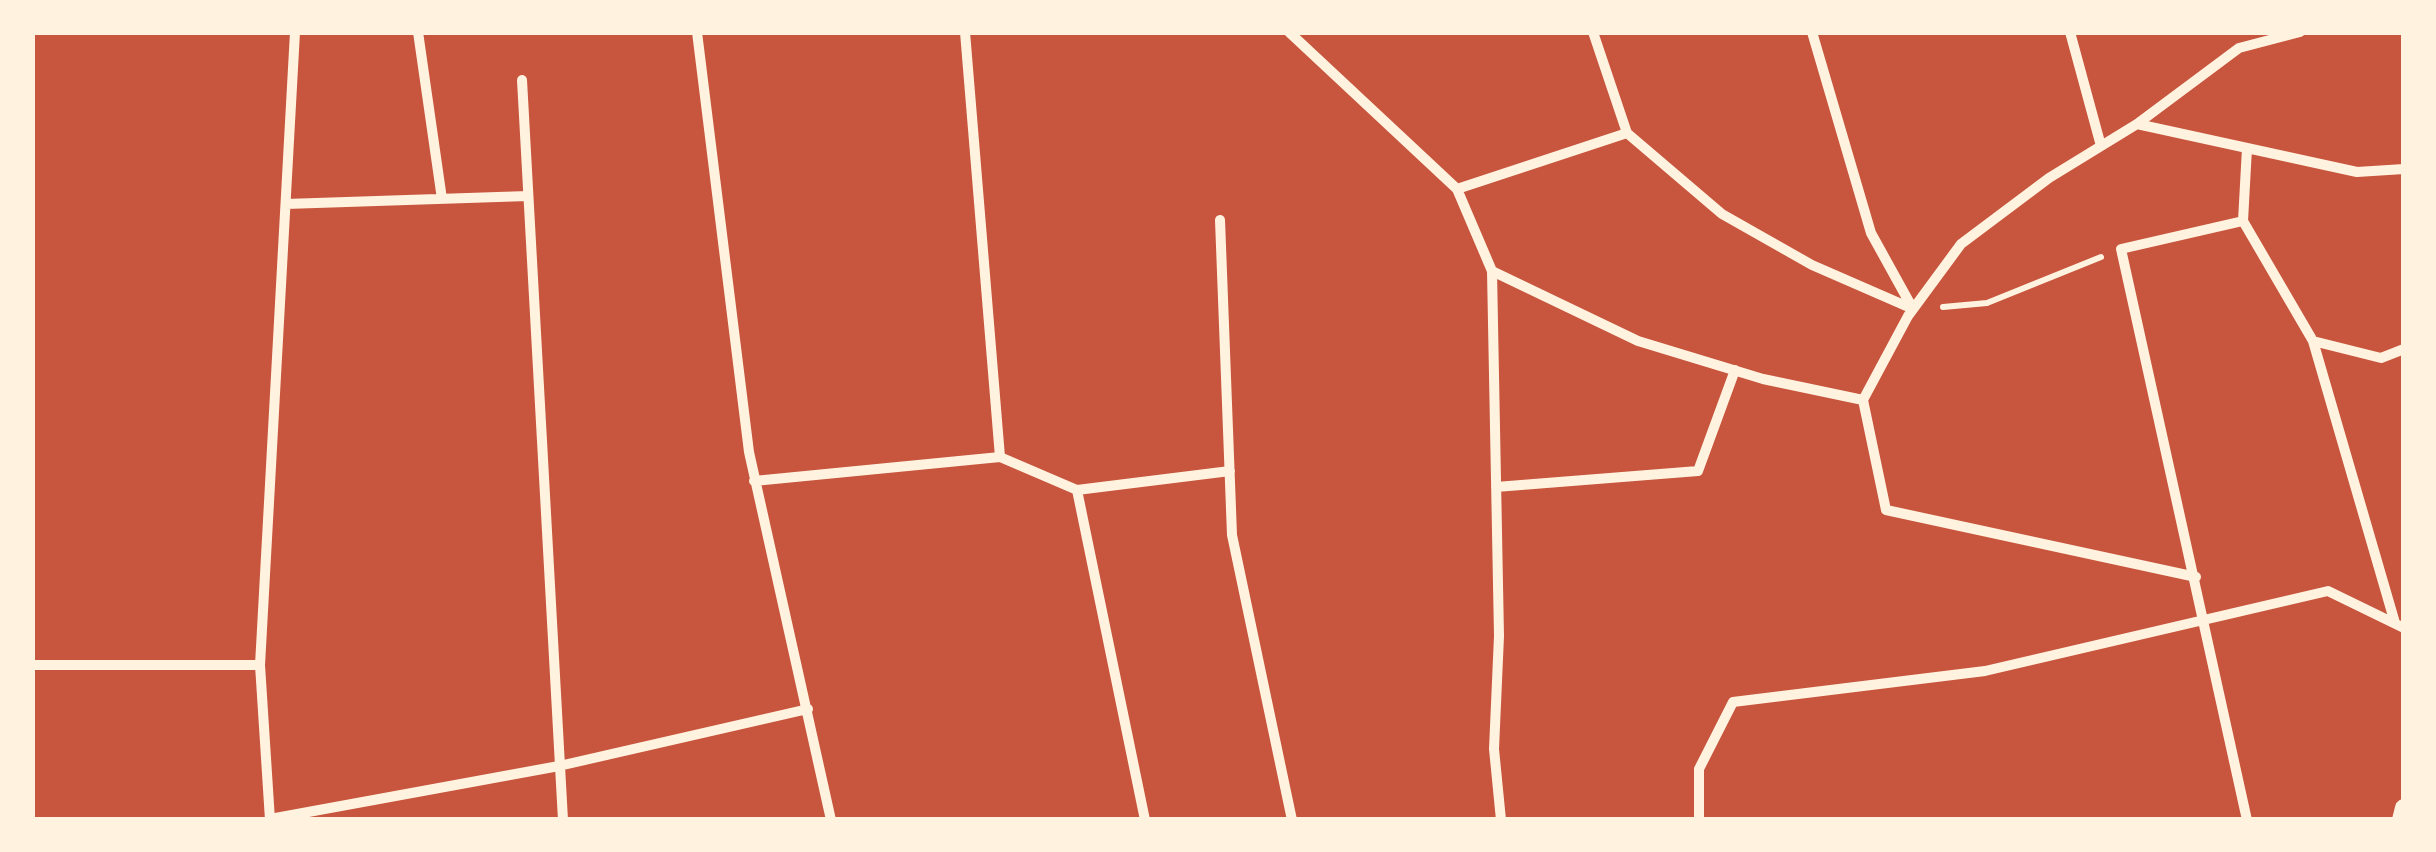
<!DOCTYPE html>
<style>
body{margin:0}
#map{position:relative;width:2436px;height:852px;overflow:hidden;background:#c8553d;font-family:Montserrat,sans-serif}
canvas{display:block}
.frame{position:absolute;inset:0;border:35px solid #fff3e0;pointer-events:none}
</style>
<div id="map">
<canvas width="2436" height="852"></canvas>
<div class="frame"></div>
</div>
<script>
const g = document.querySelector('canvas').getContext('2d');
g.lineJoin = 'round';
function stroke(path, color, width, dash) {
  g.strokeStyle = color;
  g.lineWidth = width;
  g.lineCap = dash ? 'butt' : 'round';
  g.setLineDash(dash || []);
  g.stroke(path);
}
const path = new Path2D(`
 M1943,307L1987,303L2101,257`);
const minor = new Path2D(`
 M418,32L442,199
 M697,32L749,452L831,820
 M965,32L1000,457
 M1289,32L1457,189L1492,271L1499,636L1494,749L1501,820
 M1593,32L1627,133L1722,214L1812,265L1913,309
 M1812,32L1871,233L1913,309
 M2070,32L2101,146
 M522,80L563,820
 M2137,124L2357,172L2404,169
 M2247,148L2243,221L2313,341L2395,623
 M1457,189L1627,133
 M286,204L528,196
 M1220,220L1232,535L1292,820
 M2243,221L2121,249L2247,820
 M1492,271L1638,341L1763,379L1863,400L1908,316L1961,244L2049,178L2137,124L2239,48L2300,32
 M2313,341L2381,358L2404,349
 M1863,400L1886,510L2196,577
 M754,481L1000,457L1077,490L1230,471
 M1496,487L1698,471L1735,370
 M1077,490L1145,820
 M32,665H260
 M270,819L559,766L808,709
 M270,820L260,665L295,32
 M1699,820V769L1733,702L1985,671L2328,591L2404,628`);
const tertiary = new Path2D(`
 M2401,820L2404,808`);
stroke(path, '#fff3e0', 6);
stroke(minor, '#fff3e0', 10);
stroke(tertiary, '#fff3e0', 18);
</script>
